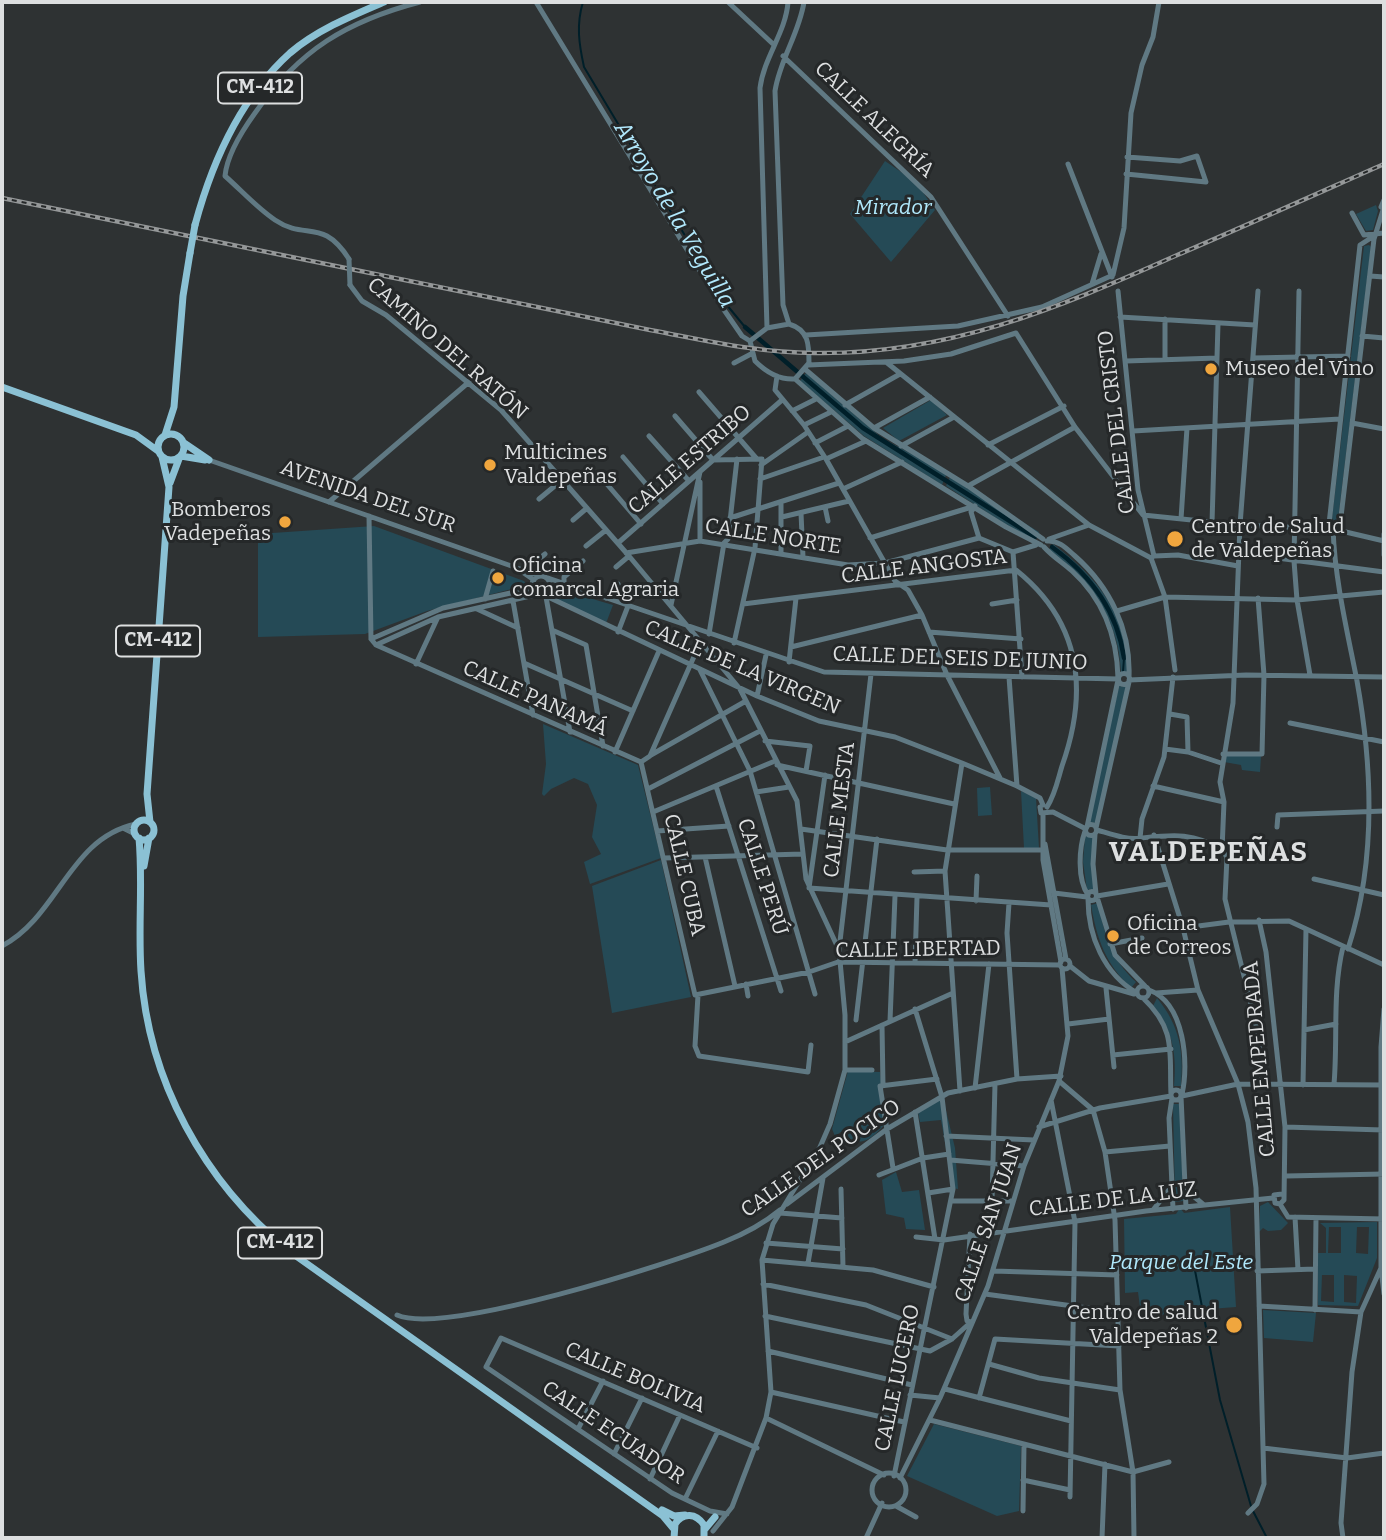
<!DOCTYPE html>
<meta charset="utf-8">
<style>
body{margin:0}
#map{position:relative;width:1386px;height:1540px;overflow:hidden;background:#2e3233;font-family:Bitter,serif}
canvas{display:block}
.frame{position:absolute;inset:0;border:4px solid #dddfe0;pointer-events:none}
</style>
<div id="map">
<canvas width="1386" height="1540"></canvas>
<div class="frame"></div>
</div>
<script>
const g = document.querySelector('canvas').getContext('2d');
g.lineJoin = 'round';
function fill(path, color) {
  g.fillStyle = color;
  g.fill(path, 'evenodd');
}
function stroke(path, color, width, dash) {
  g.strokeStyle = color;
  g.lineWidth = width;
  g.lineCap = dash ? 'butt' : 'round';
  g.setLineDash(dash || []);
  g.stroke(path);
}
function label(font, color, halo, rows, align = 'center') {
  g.font = font + ' Bitter,serif';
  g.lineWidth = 6;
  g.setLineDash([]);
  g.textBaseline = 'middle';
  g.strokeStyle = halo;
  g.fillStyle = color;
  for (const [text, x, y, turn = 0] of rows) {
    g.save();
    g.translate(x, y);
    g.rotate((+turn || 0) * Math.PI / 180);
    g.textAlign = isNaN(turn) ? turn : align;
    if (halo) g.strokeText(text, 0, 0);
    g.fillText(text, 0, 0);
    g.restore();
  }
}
const green = new Path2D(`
 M885,161L916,182L935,210L891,262L850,214Z
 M1376,205L1378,211L1373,230L1366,231L1356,214Z
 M1369,245L1371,247L1338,520L1335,522L1332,518L1364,246Z
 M806,373L882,438L947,473L942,485L864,436L800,381Z
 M931,400L947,415L899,441L883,428Z
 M950,477L1039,532L1033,542L946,486Z
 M374,526L524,581L527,585L427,611L365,634L258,637V534Z
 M1053,544C1099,579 1126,612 1128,673H1121C1119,620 1091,580 1049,550Z
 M566,591L613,605L605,626L560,602L551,593Z
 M1119,686L1127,687L1097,823L1088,822Z
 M543,724L638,765L661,858L590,884L584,862L601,854L592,837L597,805L588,784L574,778L551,789L544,796L542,794L546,764Z
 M1226,756H1261L1260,772L1242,770L1241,765L1224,762Z
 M990,787L992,815L978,816L977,788Z
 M1021,791L1036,798L1039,848H1024Z
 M1085,836L1094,838V889L1087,890L1083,862Z
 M661,860L691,997L612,1013L592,886Z
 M1098,903C1105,936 1111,959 1136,982L1131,988C1105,963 1097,939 1091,905Z
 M1157,998C1180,1026 1184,1052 1181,1086H1174C1177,1056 1173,1029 1153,1006Z
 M848,1071L880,1072L886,1123C872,1139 859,1151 841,1132L835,1136L832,1129Z
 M943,1098L955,1148L958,1189L953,1188L941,1120L920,1122L918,1113Z
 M1173,1104H1180L1183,1201L1175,1202Z
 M896,1172L902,1192L919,1190L925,1230L906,1229L904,1218L886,1214L882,1180Z
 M1268,1202L1288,1223L1281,1230L1268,1231L1263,1228L1259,1232L1260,1206Z
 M1230,1207L1236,1307L1198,1310L1197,1314L1141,1315L1138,1292L1125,1293L1124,1219L1176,1214L1180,1208L1184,1213Z
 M1377,1222V1258L1358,1306L1318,1305V1253H1326V1228L1320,1223ZM1329,1227H1341V1253H1328ZM1357,1227H1369L1368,1254L1356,1253ZM1322,1275H1334V1302L1321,1301ZM1344,1275L1357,1276L1356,1303L1344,1302Z
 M1263,1310L1316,1313L1313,1342L1264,1338Z
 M934,1424L1021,1446L1019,1511L997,1516L907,1476Z`);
const stream = new Path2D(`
 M583,2C576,25 579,44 584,67L726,304L745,327
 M1123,672L1124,658
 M1192,1255L1220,1400L1251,1506
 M1253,1511L1267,1538`);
const canal = new Path2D(`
 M745,327L863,428L1035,537
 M1052,547C1091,575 1117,610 1124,658`);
const minor = new Path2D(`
 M536,2L722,307L742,336L750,341
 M728,2L773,44
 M783,56L931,197L1008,316
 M1068,164L1112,277
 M1126,174L1206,182L1197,156L1180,161L1127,157
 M1384,200L1381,207L1384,209
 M1352,213L1364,235L1384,233
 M349,259C322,217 306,241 275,220C257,208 241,190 225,176C227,154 242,131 255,113C299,50 347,21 420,2
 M1370,276L1384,277
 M1092,284L1101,254
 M350,285L362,301L386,315L501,410L629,556L740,689L797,801L806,879L839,950L845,1015V1070L830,1124L820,1147L773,1224L762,1260L771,1392L766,1418L732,1507L713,1531
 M1118,291L1138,490L1154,556L1151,558L1165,597L1175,670
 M1258,291L1240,525L1233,703L1220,782L1224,802L1222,850L1227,857L1225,899L1259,1037L1261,1084
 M1299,291L1294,561L1297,600L1310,675
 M1120,317L1255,325
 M789,324L783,305L775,91C780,59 799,34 804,2
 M789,324C809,330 809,345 809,363L795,379C780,380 766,372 755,361L750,341L767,328Z
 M767,328L760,88C764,57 786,32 788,2
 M806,335L958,326L1042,307L1113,275L1124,228L1131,113L1142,65L1153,37L1159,2
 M1362,336L1384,338
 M1253,358L1348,356
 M1165,359V319
 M1126,361L1217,358
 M886,362L1089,525L1151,558
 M734,363L751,354
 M808,365L904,361L951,354L1016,333L1075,427L1143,515L1240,525L1333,529L1384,541
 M806,370L874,428L968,486L1043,539
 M777,376L775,390L804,425L826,459L895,581L908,590L922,615L947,675L1000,778
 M795,379L863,439L1006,527L1041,545
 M699,392L756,458
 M845,405L900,374
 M792,411L816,399
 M675,416L713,460L762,459L755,548L734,643
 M1352,423L1384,429
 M804,425L831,412
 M874,428L930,397
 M1133,431L1340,419
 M649,436L689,481
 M815,443L848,426
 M988,445L1064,406
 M901,446L954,417
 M623,457L663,504
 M826,459L866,441
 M209,460L540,576
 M761,465L808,432
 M600,476L641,524
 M760,479L824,457
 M700,482V541
 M968,486L1075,427
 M843,489L902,462
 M539,499L562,480
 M329,502L469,382
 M975,506L971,512L979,538
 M825,507L828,521
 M801,513L803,557
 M369,516L371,639
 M782,517L849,501
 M730,518L839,483
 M1181,519L1187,428
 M573,520L587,508
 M1212,523L1218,324
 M1333,529L1340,525L1374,239L1383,210
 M1384,534V555
 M870,538L975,506
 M1049,539L1089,525
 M1047,541C1059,540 1067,549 1075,556C1110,587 1131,630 1129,677
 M618,543L782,400
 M586,546L606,530
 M1044,547C1052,556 1063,563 1072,571C1104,600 1117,636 1118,678
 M781,552V502
 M1013,552L1022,677
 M626,553L700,541L848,565L885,563L979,538L1013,552L1036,545
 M1239,553L1384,572
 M1154,556L1178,555L1238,566
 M616,567L629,556
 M518,569L534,580
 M527,569L545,554
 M532 585a9 9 0 1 1 18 0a9 9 0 1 1-18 0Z
 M548,578L824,672L1118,679
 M564,584V577L583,561
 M546,596L757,696L819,721L895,737L962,763L1017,786L1040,798L1043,805
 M546,597L570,732
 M606,598L618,584
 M485,599L493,571
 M513,601L533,715
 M743,604L1016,570C1081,622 1089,690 1062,766C1058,779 1055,795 1047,807
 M992,604L1017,600
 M671,605L700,472
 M477,609L518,628
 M1117,611L1165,597L1297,600L1384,592
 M552,630L586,645L603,746
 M618,632L628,606
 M929,632L1021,639
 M709,634L724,543L728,539L737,459
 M371,639L376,645L438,617L539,594
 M371,639L443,608L533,588
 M376,645L641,762
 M791,647L922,615
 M789,662L796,598
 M524,663L633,711
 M416,664L438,617
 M700,670L750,771L815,994
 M1118.5 679a5.5 5.5 0 1 1 11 0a5.5 5.5 0 1 1-11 0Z
 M1009,677L1017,786
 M1129,680L1246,675L1384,677
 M757,696L766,655
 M1170,714L1187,717L1188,752
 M1290,723L1384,742
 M765,741L810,746L806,771
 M1165,749L1188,752L1221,763
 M615,752L659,651
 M1223,754H1262L1264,675L1258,598
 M651,755L746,701
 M641,762L695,995L809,972L838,962L1060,965
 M641,762L650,756L700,643
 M777,765L954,804
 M825,775L809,888L1051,905
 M716,786L781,991
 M1153,786L1224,802
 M648,789L760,731
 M756,792L789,787
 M1040,807L1041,813L1053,812L1086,829
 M653,812L775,761
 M1043,813V860L1061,962
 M1085.5 830a5.5 5.5 0 1 1 11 0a5.5 5.5 0 1 1-11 0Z
 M1087,827L1118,680
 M1277,827L1278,815L1384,811
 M123,828L135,834
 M1096,828L1129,682
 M801,829L947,850H1042
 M1097,830C1111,834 1126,840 1141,838C1172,835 1193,832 1222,850
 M657,831L729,826
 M1085,831C1079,848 1077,879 1088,895
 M1095,834L1093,864L1096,894
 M1154,835L1183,928L1198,990L1238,1084L1248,1122L1256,1188L1264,1484L1257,1504L1248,1513
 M1140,838L1142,819L1164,757L1173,677
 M1045,844L1066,959
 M705,857L735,986
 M664,858L803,854
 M914,872L945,871
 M1314,879L1384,895
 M1087.5 896a4.5 4.5 0 1 1 9 0a4.5 4.5 0 1 1-9 0Z
 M1054,893L1087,897
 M1097,896L1168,884
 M1097,897L1115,955L1145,986
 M1088,899C1088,936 1104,974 1137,993
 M976,901L977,876
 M1009,903L1007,933L1017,1079
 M1259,920L1266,952L1285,1127L1284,1200L1280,1204L1275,1203L1274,1195L1282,1194
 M1183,928L1229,922L1289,921L1384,965
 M1110,944L1142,938
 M2,946C59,916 69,838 136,824
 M1348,949C1376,863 1373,770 1357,681C1347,630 1335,581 1333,529L1329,524L1360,245L1377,234
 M839,950L871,674
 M1060 964a5 5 0 1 1 10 0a5 5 0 1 1-10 0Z
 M915,963L917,897
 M1070,966L1089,981L1134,994
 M746,984L748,996
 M1137 992a6 6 0 1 1 12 0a6 6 0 1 1-12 0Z
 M1106,988L1114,1067
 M1149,990C1185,1003 1189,1064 1182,1094
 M1156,993L1198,990
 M698,995L695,1046L699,1056L808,1072L811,1045
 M1143,998C1177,1030 1169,1053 1171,1095
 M1384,1009L1381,1047V1268L1384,1294
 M856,1020L877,839
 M890,1021L895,896
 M1068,1024L1109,1019
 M882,1025L883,1086
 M1304,1030L1336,1024
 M845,1042L953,993
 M1113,1055L1171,1049
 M845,1070H872
 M1334,1084C1338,1038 1332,992 1343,947
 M1303,1085L1306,929
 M975,1088L989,964
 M1171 1095a5 5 0 1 1 10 0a5 5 0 1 1-10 0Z
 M960,1091L945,871L962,763
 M1181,1096L1186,1208
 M1182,1096L1238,1084L1384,1085
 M1172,1098L1169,1118L1173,1209
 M1051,1100L1075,1222L1070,1497
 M915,1112L935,1239
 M1039,1127L1100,1108L1171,1096
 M1285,1127L1383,1130
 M946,1136L1034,1140
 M1105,1152L1170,1146
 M950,1160L1024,1166
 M893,1168L880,1086L937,1079
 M879,1175L923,1158L949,1154
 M1286,1176L1384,1174
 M841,1189L843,1267
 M1185,1189L1204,1205
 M928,1193L953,1189
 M992,1200L995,1084
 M952,1201H1013
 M787,1204L887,1129L948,1093L1017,1079L1061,1076
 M1280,1204L1288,1217L1384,1219
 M1153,1210L1172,1186
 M780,1213L842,1218
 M1295,1217L1298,1270
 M916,1237L944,1240L1146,1211L1273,1198
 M766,1243L843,1249
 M762,1260L873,1270L934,1287
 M808,1263L823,1178
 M994,1271L1117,1275
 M1257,1271L1315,1269
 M763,1284L866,1305L952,1339
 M985,1294L1117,1312
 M1259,1306L1361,1312
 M1315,1310L1316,1218
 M397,1315C444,1336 670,1264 724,1242C744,1234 763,1224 780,1210
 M765,1316L930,1351L952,1339L971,1322L967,1321L966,1314L970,1234
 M768,1351L912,1385
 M989,1364L1039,1378L1120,1390
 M945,1389L1071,1421
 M771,1392L904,1422
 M910,1395L940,1398
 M979,1398L995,1339L1119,1346
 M766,1418L884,1475
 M930,1420L1133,1472L1120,1390L1115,1220L1105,1152L1093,1110L1059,1081
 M578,1429L603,1381
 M1263,1448L1347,1458L1384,1453
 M614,1454L642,1398
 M872 1490a17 17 0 1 1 34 0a17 17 0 1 1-34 0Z
 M894,1476L953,1189L942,1097L915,1009
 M900,1478L940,1398L988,1286L1024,1166L1059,1081L1068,1036L1062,968
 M650,1479L680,1415
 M1023,1480L1070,1490
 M685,1499L718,1431
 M896,1506L916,1517
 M1023,1511L1024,1444
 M727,1514L710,1511L672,1493L486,1367L501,1338L757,1448
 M866,1538L882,1503
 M1102,1538L1105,1464
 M1134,1538L1133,1472L1169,1462
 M1343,1538L1341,1523L1352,1372L1361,1312L1381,1268`);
const major = new Path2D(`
 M195,225C212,162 240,98 290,53C317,30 351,16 384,2
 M2,387L136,435L158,451
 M158 447a13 13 0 1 1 26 0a13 13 0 1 1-26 0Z
 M165,435L174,407L183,296L190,253
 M184,443L209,460
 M181,456L205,460
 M170,483L179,459
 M134 830a10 10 0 1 1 20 0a10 10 0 1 1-20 0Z
 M150,822L147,794L169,487L162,457
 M139,838C143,882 138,926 141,971C148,1081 204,1182 289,1251L663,1516L673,1528
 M144,866L149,838
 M662,1510L674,1516L685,1515
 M705,1529L715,1517
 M674,1538L675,1524C683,1512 696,1513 704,1525V1538`);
const rail = new Path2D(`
 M2,198L650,330C704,340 758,353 814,353C947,355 1056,309 1175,256C1245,226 1314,195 1384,164`);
const minorBridge = new Path2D(`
 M349,259L350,285`);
const majorBridge = new Path2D(`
 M190,253L195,225`);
const markers = [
 [1211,369,7,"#f0a63e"],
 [490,465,7,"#f0a63e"],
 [285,522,7,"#f0a63e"],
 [1175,539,9,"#f0a63e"],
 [498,578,7,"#f0a63e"],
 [1113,936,7,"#f0a63e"],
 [1234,1325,9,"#f0a63e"]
];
const shields = [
 [260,88,84],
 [158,641,84],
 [280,1243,84]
];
const shieldNames = [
 ["CM-412",260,88],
 ["CM-412",158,641],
 ["CM-412",280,1243]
];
const streetNames = [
 ["CALLE ALEGRÍA",874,120,44],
 ["CAMINO DEL RATÓN",447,349,41],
 ["CALLE DEL CRISTO",1117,422,-97],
 ["CALLE ESTRIBO",690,460,-41],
 ["AVENIDA DEL SUR",368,497,19],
 ["CALLE NORTE",773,537,9],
 ["CALLE ANGOSTA",924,567,-7],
 ["CALLE DEL SEIS DE JUNIO",960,659,2],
 ["CALLE DE LA VIRGEN",742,668,23],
 ["CALLE PANAMÁ",535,699,24],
 ["CALLE MESTA",840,810,-83],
 ["CALLE CUBA",684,875,77],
 ["CALLE PERÚ",762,877,72],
 ["CALLE LIBERTAD",918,950,-1],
 ["CALLE EMPEDRADA",1260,1059,-95],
 ["CALLE DEL POCICO",821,1159,-35],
 ["CALLE DE LA LUZ",1113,1200,-7],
 ["CALLE SAN JUAN",989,1223,-71],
 ["CALLE BOLIVIA",635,1378,23],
 ["CALLE LUCERO",898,1378,-78],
 ["CALLE ECUADOR",613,1433,34]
];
const parkNames = [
 ["Mirador",893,208],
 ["Parque del Este",1181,1263]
];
const poiNames = [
 ["Museo del Vino",1225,369],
 ["Multicines",504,453],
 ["Valdepeñas",504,477],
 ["Bomberos",271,510,"right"],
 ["Vadepeñas",271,534,"right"],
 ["Centro de Salud",1191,527],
 ["de Valdepeñas",1191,551],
 ["Oficina",512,566],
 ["comarcal Agraria",512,590],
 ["Oficina",1127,924],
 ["de Correos",1127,948],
 ["Centro de salud",1218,1313,"right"],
 ["Valdepeñas 2",1218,1337,"right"]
];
const waterNames = [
 ["Arroyo de la Veguilla",674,215,59]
];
const districtNames = [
 ["VALDEPEÑAS",1209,853]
];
fill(green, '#254a56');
stroke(stream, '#001f29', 2);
stroke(canal, '#001f29', 4.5);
stroke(minor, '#607983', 5);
stroke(major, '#8bc1d4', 7);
stroke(rail, '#949798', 4.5);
stroke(rail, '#252829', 2, [5]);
stroke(minorBridge, '#607983', 5);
stroke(majorBridge, '#8bc1d4', 7);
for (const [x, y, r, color] of markers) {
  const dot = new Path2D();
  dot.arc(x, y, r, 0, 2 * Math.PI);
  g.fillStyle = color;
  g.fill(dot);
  stroke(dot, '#252829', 2.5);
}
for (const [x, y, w] of shields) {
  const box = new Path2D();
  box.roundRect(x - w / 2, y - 15.5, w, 31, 5);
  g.fillStyle = '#252829';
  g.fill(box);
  stroke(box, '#dddfe0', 2);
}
label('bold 19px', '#dddfe0', null, shieldNames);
label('21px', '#dddfe0', '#252829', streetNames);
label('italic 21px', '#b0e8fb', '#252829', parkNames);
label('21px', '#dddfe0', '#252829', poiNames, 'left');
label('italic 23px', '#b1e8fc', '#252829', waterNames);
g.letterSpacing = '2px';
label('bold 28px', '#dddfe0', '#252829', districtNames);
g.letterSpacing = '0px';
</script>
